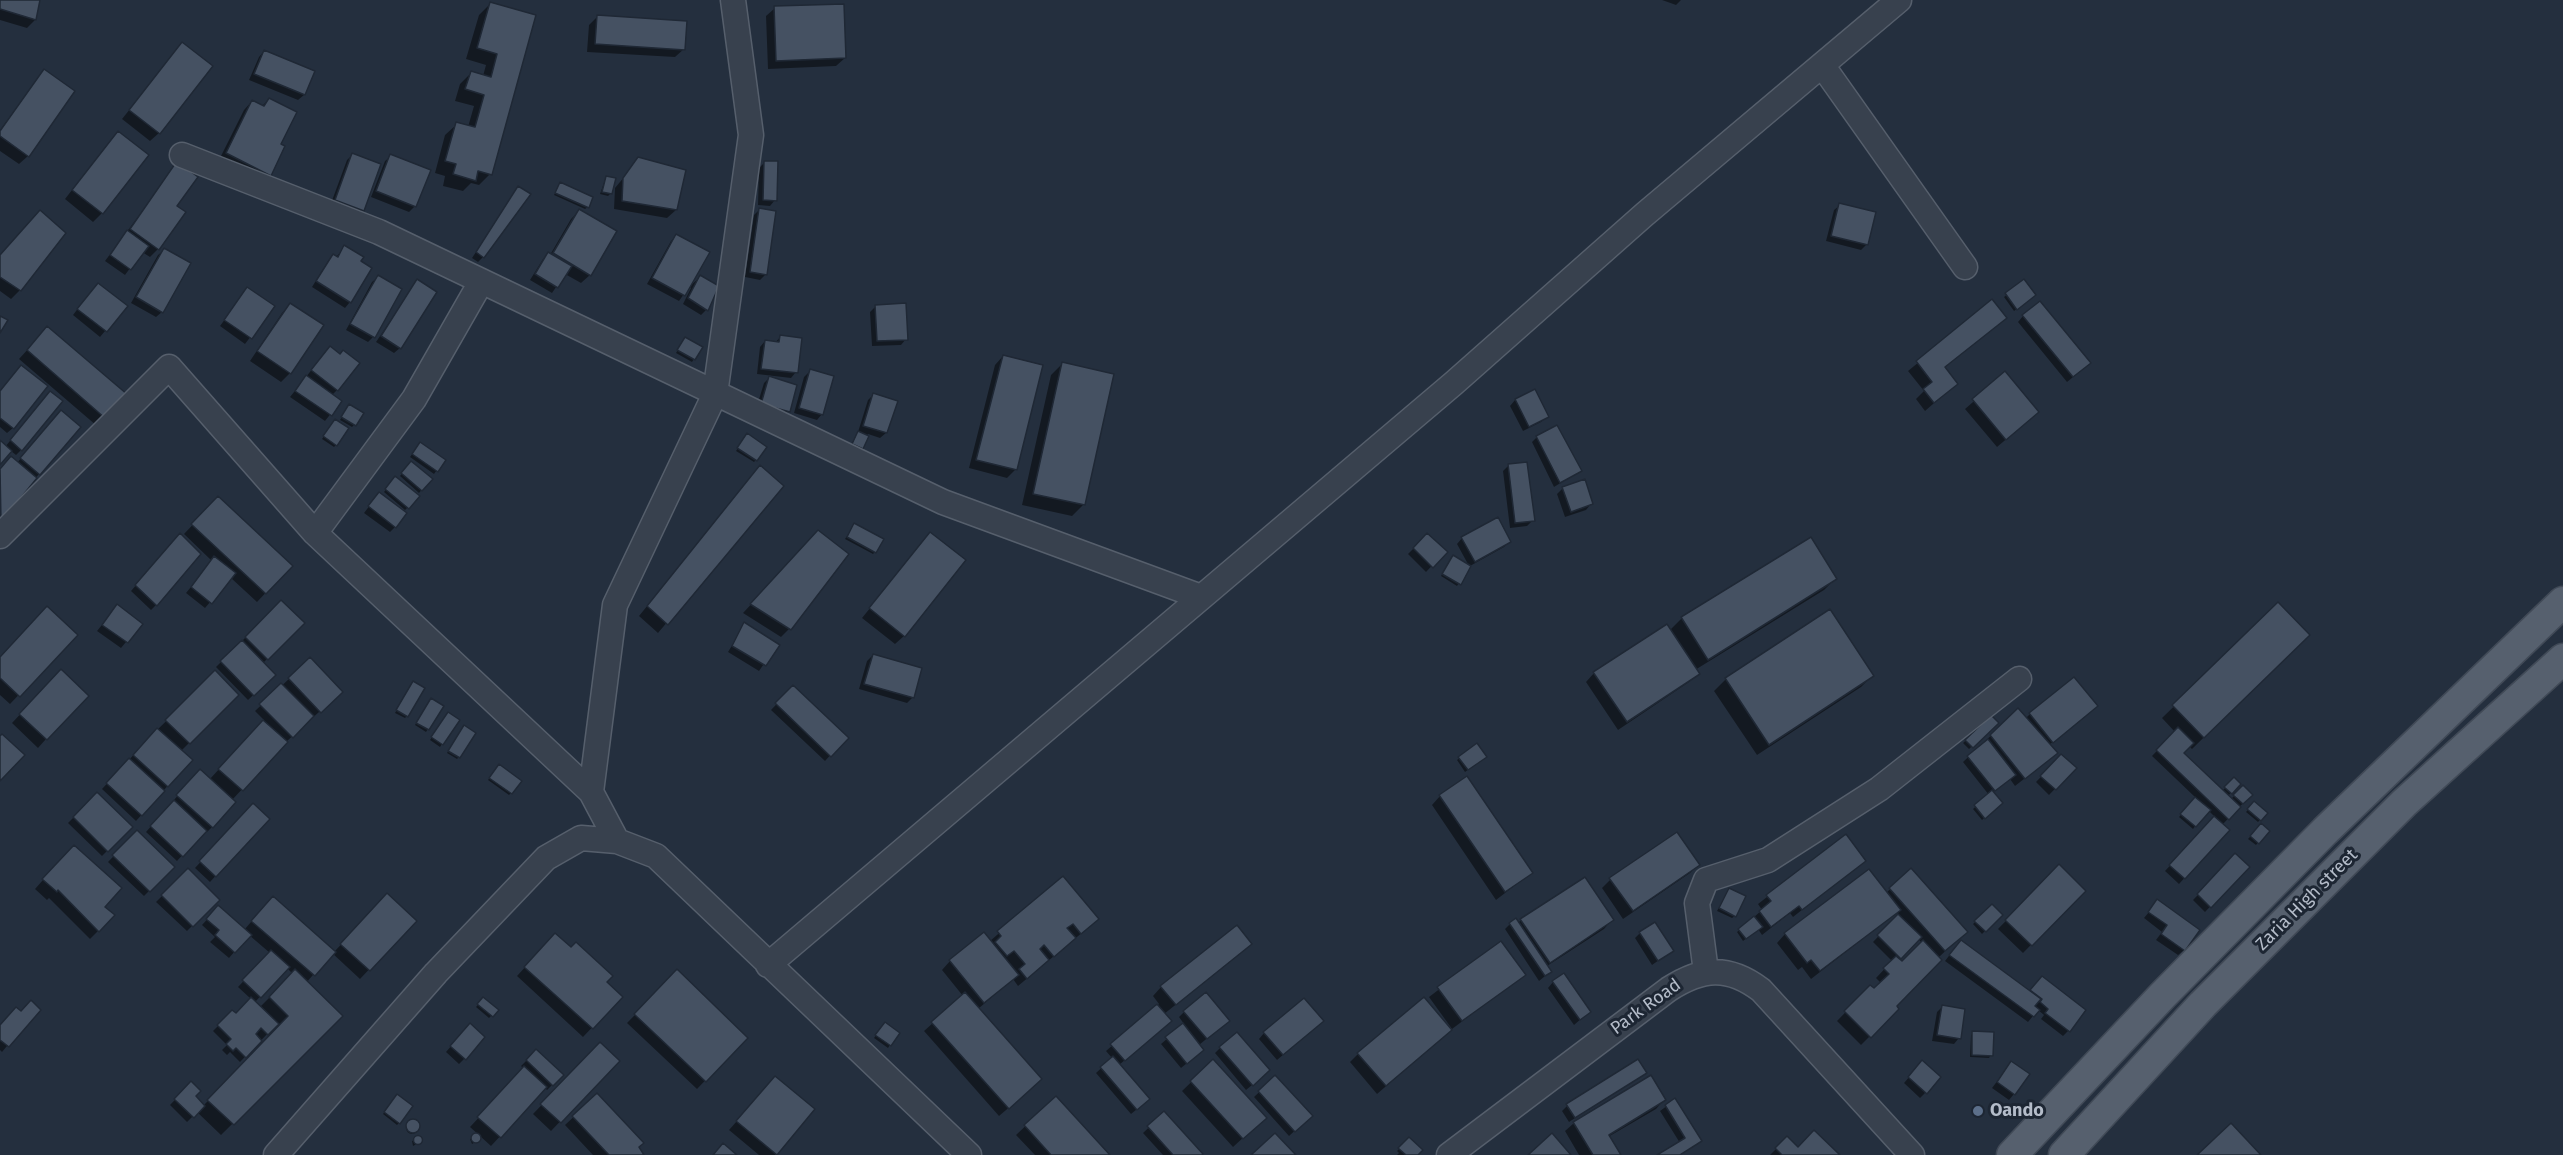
<!DOCTYPE html>
<style>
body{margin:0}
canvas{display:block;background:#242f3e}
</style>
<canvas width="2563" height="1155"></canvas>
<script>
const g = document.querySelector('canvas').getContext('2d');
g.lineJoin = 'round';
function fill(path, color) {
  g.fillStyle = color;
  g.fill(path, 'evenodd');
}
function stroke(path, color, width, dash) {
  g.strokeStyle = color;
  g.lineWidth = width;
  g.lineCap = dash ? 'butt' : 'round';
  g.setLineDash(dash || []);
  g.stroke(path);
}
function label(font, color, halo, rows, align = 'center') {
  g.font = font + ' "Fira Sans",sans-serif';
  g.lineWidth = 6;
  g.setLineDash([]);
  g.textBaseline = 'middle';
  g.strokeStyle = halo;
  g.fillStyle = color;
  for (const [text, x, y, turn = 0] of rows) {
    g.save();
    g.translate(x, y);
    g.rotate((+turn || 0) * Math.PI / 180);
    g.textAlign = isNaN(turn) ? turn : align;
    if (halo) g.strokeText(text, 0, 0);
    g.fillText(text, 0, 0);
    g.restore();
  }
}
const shadow = new Path2D(`
 M0,0H38L35,20L27,28L0,20Z
 M1662,0H1681L1676,5Z
 M490,4L535,16L490,174L479,185L471,183L463,191L443,186L445,176L435,173L445,135L457,124L468,127L474,106L455,101L460,84L471,73L483,76L486,65L466,59L479,15Z
 M775,8L845,58L836,66L768,69L766,16Z
 M598,16L684,49L675,57L587,52L589,25Z
 M182,44L159,133L150,141L122,119Z
 M264,51L313,72L304,95L298,100L249,80L259,57Z
 M44,71L28,156L19,164L0,151V130Z
 M269,99L279,144L269,175L261,183L218,162L244,110L252,101L262,106Z
 M110,141L102,213L93,222L65,199Z
 M352,155L362,210L357,216L330,206L347,160Z
 M391,156L415,206L409,212L371,197L385,161Z
 M639,159L676,210L667,218L614,209L615,188Z
 M178,163L175,207L158,249L150,257L142,252L125,275L105,261Z
 M764,163L775,200L770,206L758,205L759,168Z
 M606,177L611,193L608,196L600,194Z
 M560,184L588,207L585,209L554,195Z
 M518,188L483,257L478,262L472,258Z
 M1840,205L1867,244L1861,250L1826,241L1834,210Z
 M759,210L766,274L760,280L745,277L754,215Z
 M579,211L590,275L581,283L565,274L552,293L530,280L543,259L550,255L571,219Z
 M676,236L690,286L700,277L717,287L706,310L701,315L683,304L691,288L689,287L679,301L647,284L671,241Z
 M345,247L350,302L345,308L312,287L328,261L333,255L336,257Z
 M164,250L162,312L156,317L131,303L158,255Z
 M0,256L20,290L11,299L0,291Z
 M378,277L373,337L368,342L346,330L372,282Z
 M417,281L400,348L394,353L376,342Z
 M2024,281L2032,297L2014,311L2004,297Z
 M247,289L273,307L245,344L220,326Z
 M92,290L126,306L100,337L73,315Z
 M1992,302L1996,326L1944,368L1956,384L1925,411L1916,399L1924,391L1908,371Z
 M290,305L322,325L290,373L281,382L250,361L282,313Z
 M876,306L906,339L901,345L872,346L870,312Z
 M2023,316L2083,369L2067,382L2018,322Z
 M781,336L796,372L791,378L757,374L760,347L765,341L775,343Z
 M39,337L126,395L97,426L19,359Z
 M683,341L694,359L692,362L676,353Z
 M325,353L337,390L331,396L340,402L325,421L290,397Z
 M1003,356L1015,470L1007,478L969,468L995,365Z
 M1062,364L1083,505L1072,516L1022,505L1051,375Z
 M810,371L822,414L817,420L794,413L804,377Z
 M2005,374L2029,420L1997,447L1965,409Z
 M769,378L796,386L788,412L783,417L756,409L764,383Z
 M1534,391L1547,417L1541,422L1523,431L1510,406L1515,400Z
 M0,392L13,428L7,433L0,427Z
 M873,395L886,433L880,438L868,434L860,450L851,446L858,432L868,400Z
 M45,398L21,450L16,455L11,451L0,463V442L5,447Z
 M347,408L354,425L352,427L340,420Z
 M55,417L39,474L0,521V470L6,463H17Z
 M333,423L336,445L334,447L322,439Z
 M745,437L756,460L754,462L736,451Z
 M1537,437L1580,471L1554,487L1532,442Z
 M418,446L444,460L434,474L410,457Z
 M411,463L431,479L419,493L400,476Z
 M1509,465L1533,520L1527,526L1510,528L1503,471Z
 M760,467L782,486L658,633L639,616Z
 M395,478L418,497L405,510L384,492Z
 M1563,488L1591,504L1586,510L1565,517L1557,494Z
 M218,498L291,566L257,602L231,578L205,608L186,593L212,561L184,534Z
 M374,500L395,527L390,532L364,513Z
 M854,525L875,552L873,554L845,539Z
 M930,534L904,636L895,644L862,618Z
 M1427,535L1445,552L1426,572L1408,554Z
 M1462,538L1510,541L1504,547L1470,566L1457,586L1441,576L1451,559L1469,566L1457,544Z
 M175,540L156,605L151,610L131,591Z
 M810,541L789,629L781,637L743,613Z
 M1835,579L1824,590L1695,670L1698,674L1689,682L1618,730L1586,682L1594,673L1669,631L1682,618Z
 M281,602L303,623L263,663L274,675L248,700L216,667Z
 M2278,605L2308,635L2192,749L2189,746L2182,753L2222,791L2234,779L2239,784L2228,796L2231,799L2243,787L2251,795L2222,825L2228,830L2179,884L2165,871L2215,817L2208,810L2193,829L2179,817L2196,798L2152,756L2175,732L2162,718Z
 M117,606L141,624L121,648L97,631Z
 M745,624L777,645L759,671L728,652Z
 M76,635L10,704L0,695V659Z
 M873,655L913,697L907,703L859,689L867,661Z
 M310,659L341,692L286,742L232,800L212,827L207,832L205,830L177,861L146,832L194,777L209,780L264,720L255,711Z
 M215,673L237,695L181,751L191,760L136,821L102,789L152,735Z
 M1872,676L1861,687L1757,755L1714,691L1726,679Z
 M52,680L46,739L38,748L12,723Z
 M411,685L407,716L405,718L395,713Z
 M793,687L846,738L825,761L771,710Z
 M429,702L428,729L426,732L415,725Z
 M2018,710L2026,718L2030,714L2087,715L2049,745L2047,761L2015,786L2010,779L1992,793L2001,803L1982,820L1973,809L1989,795L1963,762Z
 M446,716L458,720L440,747L430,740Z
 M1991,717L1997,723L1969,749L1963,743Z
 M462,729L459,757L457,759L447,753Z
 M1477,745L1483,759L1465,772L1457,760Z
 M2061,756L2075,768L2049,795L2036,782Z
 M497,768L511,793L509,795L488,780Z
 M97,794L131,827L102,856L68,823Z
 M1440,796L1531,873L1496,900L1432,805Z
 M2254,803L2266,813L2258,822L2246,812Z
 M253,805L268,819L210,882L195,868Z
 M2261,825L2268,831L2256,845L2248,839Z
 M137,832L173,867L144,896L108,862Z
 M1845,836L1864,861L1793,917L1790,913L1762,935L1758,929L1743,941L1737,932L1762,910L1758,904Z
 M65,855L103,907L98,931L90,939L49,898L47,900L35,889Z
 M2236,856L2248,867L2205,912L2193,900Z
 M1698,865L1690,873L1623,919L1602,888L1610,880Z
 M2059,866L2084,891L2023,953L1998,929Z
 M188,870L218,900L187,931L156,902Z
 M1911,870L1957,940L1938,958L1895,1006L1897,1009L1861,1045L1837,1021L1870,987L1874,990L1881,983L1876,978L1892,961L1873,942L1898,916L1896,913L1811,979L1802,967L1798,970L1777,943L1785,934L1886,893ZM1918,939L1922,943L1902,963L1898,960Z
 M1063,878L1089,927L1018,986L1013,979L978,1009L1032,1088L999,1116L924,1031L963,996L942,970L950,961L990,941Z
 M1729,889L1735,916L1732,918L1717,911Z
 M2158,901L2184,950L2178,955L2156,940L2162,932L2144,918Z
 M379,904L415,921L360,979L332,953L306,983L341,1016L221,1135L197,1112L187,1122L170,1105L191,1083L194,1096L203,1106L278,1029L275,1026L240,1062L230,1052L227,1055L222,1050L227,1045L213,1031L232,1012L236,1015L251,999L238,987L270,953L249,935L229,958L210,942L215,937L202,925L213,913L244,930L265,906L334,952ZM287,968L293,974L260,1007L255,1002Z
 M1992,906L2001,915L1982,934L1973,924Z
 M1521,920H1612L1604,929L1547,966L1550,972L1539,981L1505,929L1510,924L1518,923Z
 M1640,933L1672,951L1652,965L1635,938Z
 M547,943L604,983L621,997L583,1037L517,976Z
 M1500,943L1524,975L1452,1029L1429,997Z
 M1955,948L2029,992L2037,983L2068,1031L2063,1036L2041,1019L2044,1015L2038,1010L2028,1022L1945,961Z
 M1242,952L1164,1014L1165,1026L1119,1065L1142,1105L1131,1114L1096,1073L1112,1058L1106,1051L1159,1004L1153,996L1161,987Z
 M677,972L746,1038L697,1089L627,1023Z
 M1553,982L1589,1012L1574,1025L1548,988Z
 M483,999L497,1010L489,1018L476,1007Z
 M1942,1007L1959,1038L1954,1044L1932,1041L1937,1012Z
 M39,1010L7,1046L2,1052L0,1050V1026L21,1013Z
 M1184,1012L1222,1026L1199,1045L1197,1055L1181,1068L1161,1044L1184,1024L1179,1017Z
 M883,1026L890,1045L888,1048L874,1038Z
 M1316,1027L1277,1060L1259,1039L1264,1033Z
 M464,1031V1059L459,1064L446,1052Z
 M1973,1033L1991,1055L1989,1058L1970,1057L1971,1035Z
 M1442,1038L1377,1094L1350,1062L1358,1054Z
 M600,1044L618,1061L551,1131L533,1114Z
 M1220,1048L1263,1076L1246,1090L1215,1053Z
 M536,1051L562,1075L547,1090L545,1088L491,1146L470,1127L524,1069L521,1066Z
 M1213,1061L1256,1126L1233,1147L1182,1091Z
 M2011,1063L2014,1094L2009,1100L1992,1088Z
 M1917,1068L1925,1093L1920,1098L1904,1083Z
 M1645,1073L1569,1122L1562,1111L1567,1106Z
 M1275,1077L1311,1116L1289,1136L1254,1097Z
 M775,1078L813,1110L775,1155H759L729,1130Z
 M597,1095L637,1148L642,1155H593L565,1125Z
 M395,1098L399,1123L397,1125L383,1114Z
 M1055,1098L1108,1155H1035L1016,1135Z
 M1664,1100L1656,1109L1608,1137L1619,1155H1579L1565,1131L1574,1123Z
 M1675,1100L1700,1140L1680,1155H1660L1680,1143L1660,1111Z
 M1164,1113L1200,1155H1163L1143,1133Z
 M406 1128a6 6 0 1 1 12 0a6 6 0 1 1-12 0Z
 M478,1135L479,1140L472,1144L470,1139Z
 M419,1138L420,1142L413,1146L412,1141Z
 M1787,1138L1798,1148L1839,1155H1770Z
 M1409,1139L1416,1155H1397L1399,1153L1397,1151Z`);
const building = new Path2D(`
 M0,0H40L36,20L0,9Z
 M490,2L536,15L492,175L478,171L476,181L453,174L456,164L445,161L456,122L475,127L484,95L465,89L471,71L491,77L497,54L477,48Z
 M844,4L846,58L776,61L774,6Z
 M597,15L687,21L685,50L595,44Z
 M182,42L213,66L160,134L129,110Z
 M264,50L315,71L305,95L254,74Z
 M44,69L75,91L29,157L0,136V131Z
 M269,98L297,112L281,144L285,146L271,176L226,153L252,100L264,106Z
 M118,131L149,155L103,214L72,190Z
 M352,153L381,164L364,211L335,200Z
 M390,154L431,170L416,207L376,191Z
 M638,157L686,170L677,210L622,201L623,178Z
 M177,161L198,177L177,206L186,212L159,250L130,229Z
 M764,161H778L777,201L763,200Z
 M606,176L616,178L612,194L602,192Z
 M560,182L593,197L589,208L555,193Z
 M518,186L531,194L484,258L476,252Z
 M1839,203L1876,212L1868,245L1831,236Z
 M759,208L776,211L767,275L750,272Z
 M579,209L617,231L591,276L553,253Z
 M40,210L66,233L21,291L0,277V255Z
 M127,230L149,246L131,270L110,255Z
 M676,234L710,252L685,296L652,278Z
 M344,245L364,257L361,261L372,268L351,303L316,281L333,254L338,257Z
 M164,248L191,263L163,313L136,297Z
 M548,252L572,266L558,288L535,274Z
 M378,275L402,289L375,338L350,324Z
 M700,275L719,286L708,311L688,298Z
 M417,279L437,292L401,349L381,336Z
 M2024,279L2036,295L2017,310L2005,293Z
 M98,283L128,306L107,332L77,309Z
 M247,287L275,306L252,339L224,320Z
 M1992,299L2007,318L1945,367L1958,384L1934,403L1923,389L1932,382L1916,361Z
 M2040,301L2091,363L2073,377L2022,315Z
 M290,303L324,325L291,374L257,351Z
 M906,303L908,340L877,341L875,305Z
 M0,316L8,320L0,333Z
 M47,326L128,395L106,419L27,350Z
 M780,335L802,338L798,373L761,369L765,340L779,342Z
 M685,337L703,347L695,360L677,350Z
 M330,346L340,354L343,350L360,363L338,391L311,370Z
 M1003,355L1043,365L1017,470L976,460Z
 M1062,362L1114,374L1085,505L1033,494Z
 M21,365L48,386L14,429L0,418V391Z
 M810,369L834,376L823,415L799,408Z
 M2005,371L2039,412L2006,440L1972,399Z
 M306,375L342,401L332,416L295,391Z
 M769,376L797,385L790,412L761,404Z
 M1535,389L1549,417L1529,427L1515,399Z
 M50,391L63,401L22,451L10,440Z
 M873,393L898,401L887,433L863,426Z
 M349,404L364,413L356,426L341,417Z
 M61,410L81,427L40,475L20,458Z
 M335,419L349,428L337,446L323,436Z
 M1557,425L1582,471L1560,483L1536,436Z
 M858,431L869,436L863,449L852,444Z
 M747,433L767,447L757,461L737,448Z
 M0,440L12,451L0,465Z
 M420,442L446,460L438,472L412,454Z
 M11,456L37,478L1,522L0,469Z
 M411,461L433,479L422,491L401,473Z
 M1527,462L1535,521L1515,523L1508,464Z
 M760,465L784,486L668,625L647,606Z
 M395,476L420,496L409,509L385,489Z
 M1585,479L1593,504L1571,512L1562,487Z
 M379,492L407,513L396,528L368,506Z
 M218,496L293,566L266,594L191,524Z
 M1498,517L1511,542L1475,562L1461,537Z
 M854,523L884,539L876,553L847,537Z
 M818,530L849,554L791,630L750,604Z
 M930,532L966,560L905,637L869,608Z
 M180,533L201,554L157,606L135,585Z
 M1427,533L1448,552L1433,568L1413,548Z
 M1811,537L1837,579L1708,660L1681,617Z
 M1453,555L1471,566L1461,585L1442,574Z
 M214,556L236,573L212,604L191,587Z
 M281,600L305,623L268,660L245,637Z
 M2278,602L2310,635L2204,738L2172,705Z
 M117,604L143,624L128,643L102,625Z
 M47,606L78,635L20,697L0,678V657Z
 M1830,609L1874,676L1769,745L1725,678Z
 M744,622L780,645L766,666L732,646Z
 M1667,624L1700,674L1627,722L1593,672Z
 M242,640L276,675L254,696L220,661Z
 M873,654L922,668L914,698L864,684Z
 M310,657L343,692L321,713L288,678Z
 M61,669L89,696L47,740L19,714Z
 M215,670L239,695L190,744L165,720Z
 M2074,677L2098,706L2053,743L2029,713Z
 M413,681L425,688L408,717L396,710Z
 M281,683L314,716L293,738L259,704Z
 M793,685L849,738L831,757L775,703Z
 M431,698L444,706L429,730L416,723Z
 M2018,708L2058,753L2025,779L1990,735Z
 M448,712L460,720L443,745L431,737Z
 M1991,715L1999,723L1973,748L1965,740Z
 M263,720L288,742L243,791L218,769Z
 M464,725L476,733L460,758L448,751Z
 M2178,727L2194,743L2184,753L2241,807L2229,820L2156,750Z
 M157,728L193,760L168,787L133,755Z
 M2,734L25,755L0,781V736Z
 M1988,739L2016,775L1995,791L1967,756Z
 M1477,743L1487,757L1468,770L1458,757Z
 M2061,754L2077,768L2056,790L2040,776Z
 M129,758L165,791L142,816L106,783Z
 M499,764L522,781L512,794L489,778Z
 M200,769L236,802L213,828L176,795Z
 M1467,776L1533,873L1505,892L1439,795Z
 M2234,777L2241,784L2232,794L2224,787Z
 M2243,785L2253,795L2243,804L2233,795Z
 M1992,790L2003,803L1985,819L1974,805Z
 M97,792L133,827L108,852L73,817Z
 M2195,797L2211,810L2196,827L2180,814Z
 M174,800L207,831L183,857L150,826Z
 M2254,801L2268,813L2261,821L2247,809Z
 M253,803L270,819L216,877L199,861Z
 M2214,816L2230,830L2185,879L2169,865Z
 M2261,823L2270,831L2259,844L2250,836Z
 M137,830L175,867L150,892L112,855Z
 M1677,832L1700,865L1633,911L1609,878Z
 M1846,834L1866,861L1802,910L1799,906L1771,927L1759,911L1771,901L1766,895Z
 M74,845L122,888L105,907L115,915L99,932L58,890L57,892L42,879Z
 M2235,853L2250,867L2211,908L2197,894Z
 M2059,864L2086,891L2032,946L2005,920Z
 M188,868L220,900L193,927L161,895Z
 M1911,868L1968,932L1945,951L1889,888Z
 M1869,869L1901,910L1820,971L1811,960L1807,963L1784,933Z
 M1063,876L1099,919L1081,934L1073,924L1067,928L1076,938L1054,957L1044,945L1040,949L1049,960L1027,979L1019,969L1025,964L1014,951L1007,956L995,942L1001,936L997,931Z
 M1585,877L1614,920L1550,963L1520,919Z
 M1729,888L1746,896L1736,917L1719,908Z
 M387,893L417,921L370,971L340,944Z
 M273,896L336,952L315,976L251,921Z
 M2157,899L2200,930L2185,951L2161,934L2167,925L2148,912Z
 M1992,904L2003,915L1986,932L1974,921Z
 M218,905L252,935L235,953L215,935L219,930L206,919Z
 M1898,914L1922,937L1901,959L1877,935Z
 M1754,916L1763,927L1746,939L1738,929Z
 M1516,918L1552,972L1545,976L1509,923Z
 M1655,922L1674,951L1658,961L1639,932Z
 M1237,925L1252,944L1176,1005L1160,986Z
 M984,932L1019,975L984,1003L949,960Z
 M555,933L571,947L576,942L613,976L607,982L623,997L593,1029L524,967Z
 M1923,940L1942,960L1897,1006L1899,1009L1871,1038L1844,1011L1870,985L1874,988L1889,974L1883,968L1896,956L1902,961Z
 M1961,940L2041,999L2035,1006L2040,1010L2034,1017L1949,955Z
 M1501,941L1526,975L1462,1021L1437,987Z
 M271,950L290,967L261,998L242,980Z
 M295,969L343,1016L234,1125L207,1100L288,1016L269,997Z
 M677,969L748,1038L706,1082L634,1014Z
 M1564,973L1591,1012L1580,1020L1552,981Z
 M2042,976L2086,1010L2070,1032L2045,1013L2048,1009L2040,1002L2042,999L2030,990Z
 M965,992L1042,1079L1009,1109L931,1022Z
 M1206,992L1230,1021L1207,1039L1183,1011Z
 M251,997L279,1024L268,1035L261,1028L256,1034L262,1041L246,1058L236,1048L233,1051L226,1044L231,1039L217,1025L232,1010L236,1013Z
 M483,997L499,1010L493,1017L477,1004Z
 M1424,997L1452,1030L1386,1086L1357,1053Z
 M1304,998L1324,1021L1283,1055L1263,1032Z
 M31,1000L41,1010L9,1047L0,1040V1025L16,1007L21,1011Z
 M1157,1004L1172,1021L1125,1061L1110,1044Z
 M1942,1005L1965,1009L1961,1039L1937,1035Z
 M885,1022L900,1033L891,1046L875,1035Z
 M470,1023L485,1037L466,1060L450,1046Z
 M1183,1023L1204,1050L1187,1064L1165,1037Z
 M1972,1031L1994,1032L1993,1056L1972,1055Z
 M1237,1032L1270,1070L1253,1086L1219,1047Z
 M600,1042L620,1061L561,1123L540,1104Z
 M536,1049L564,1075L553,1086L526,1060Z
 M1113,1056L1150,1099L1137,1110L1100,1067Z
 M1213,1059L1267,1118L1243,1139L1190,1081Z
 M1638,1059L1647,1073L1575,1118L1566,1104Z
 M1922,1060L1941,1077L1927,1094L1908,1077Z
 M2011,1061L2030,1074L2015,1095L1997,1082Z
 M524,1066L547,1087L501,1138L477,1117Z
 M1275,1075L1313,1116L1295,1132L1258,1091Z
 M1651,1075L1666,1100L1609,1135L1621,1155H1593L1573,1122Z
 M775,1076L815,1109L777,1155L736,1121Z
 M191,1081L201,1091L196,1096L205,1106L194,1118L174,1099Z
 M597,1093L644,1143L639,1147L644,1155H609L572,1116Z
 M397,1094L413,1106L400,1124L384,1112Z
 M1056,1096L1110,1155H1051L1024,1125Z
 M1675,1098L1702,1141L1680,1155H1657L1685,1138L1665,1105Z
 M1164,1111L1203,1154L1202,1155H1173L1147,1126Z
 M406 1126a7 7 0 1 1 14 0a7 7 0 1 1-14 0Z
 M2231,1123L2261,1155H2197Z
 M1814,1130L1840,1155H1782L1775,1148L1787,1136L1798,1147Z
 M471 1138a5 5 0 1 1 10 0a5 5 0 1 1-10 0Z
 M1275,1133L1296,1155H1251Z
 M1552,1133L1571,1155H1528Z
 M413.5 1140a4.5 4.5 0 1 1 9 0a4.5 4.5 0 1 1-9 0Z
 M1409,1137L1423,1150L1418,1155H1406L1398,1148Z
 M723,1143L737,1155H713Z`);
const minor = new Path2D(`
 M1822,65L1965,267
 M182,155L379,232L943,502L1201,597
 M315,533L414,399L481,282
 M0,536L169,367L315,533L591,792L617,841
 M591,792L615,605L715,394L751,135L733,0
 M768,965L1454,383L1645,214L1899,0
 M1706,972L1697,903L1706,880L1768,860L1879,789L2019,679
 M276,1155L436,973L546,858L581,838L617,841L656,856L969,1155
 M1449,1155L1669,989C1702,968 1728,965 1761,990L1912,1155`);
const major = new Path2D(`
 M2012,1155L2163,995L2325,831L2563,602
 M2064,1155L2203,1004L2404,803L2563,659`);
const markers = [
 [1978,1111,6,"#5c6f8a"]
];
const streetNames = [
 ["Zaria High street",2307,900,-45],
 ["Park Road",1646,1007,-36]
];
const poiNames = [
 ["Oando",1990,1111]
];
fill(shadow, '#0007');
fill(building, '#455162');
stroke(building, '#1f2835', 1.5);
stroke(minor, '#565f6c', 27);
stroke(major, '#414a57', 33);
stroke(minor, '#38414e', 24);
stroke(major, '#56606e', 30);
for (const [x, y, r, color] of markers) {
  const dot = new Path2D();
  dot.arc(x, y, r, 0, 2 * Math.PI);
  g.fillStyle = color;
  g.fill(dot);
  stroke(dot, '#1d2633', 2);
}
label('18px', '#b4bcc9', '#1d2633', streetNames);
label('bold 18px', '#b4bcc9', '#1d2633', poiNames, 'left');
</script>
